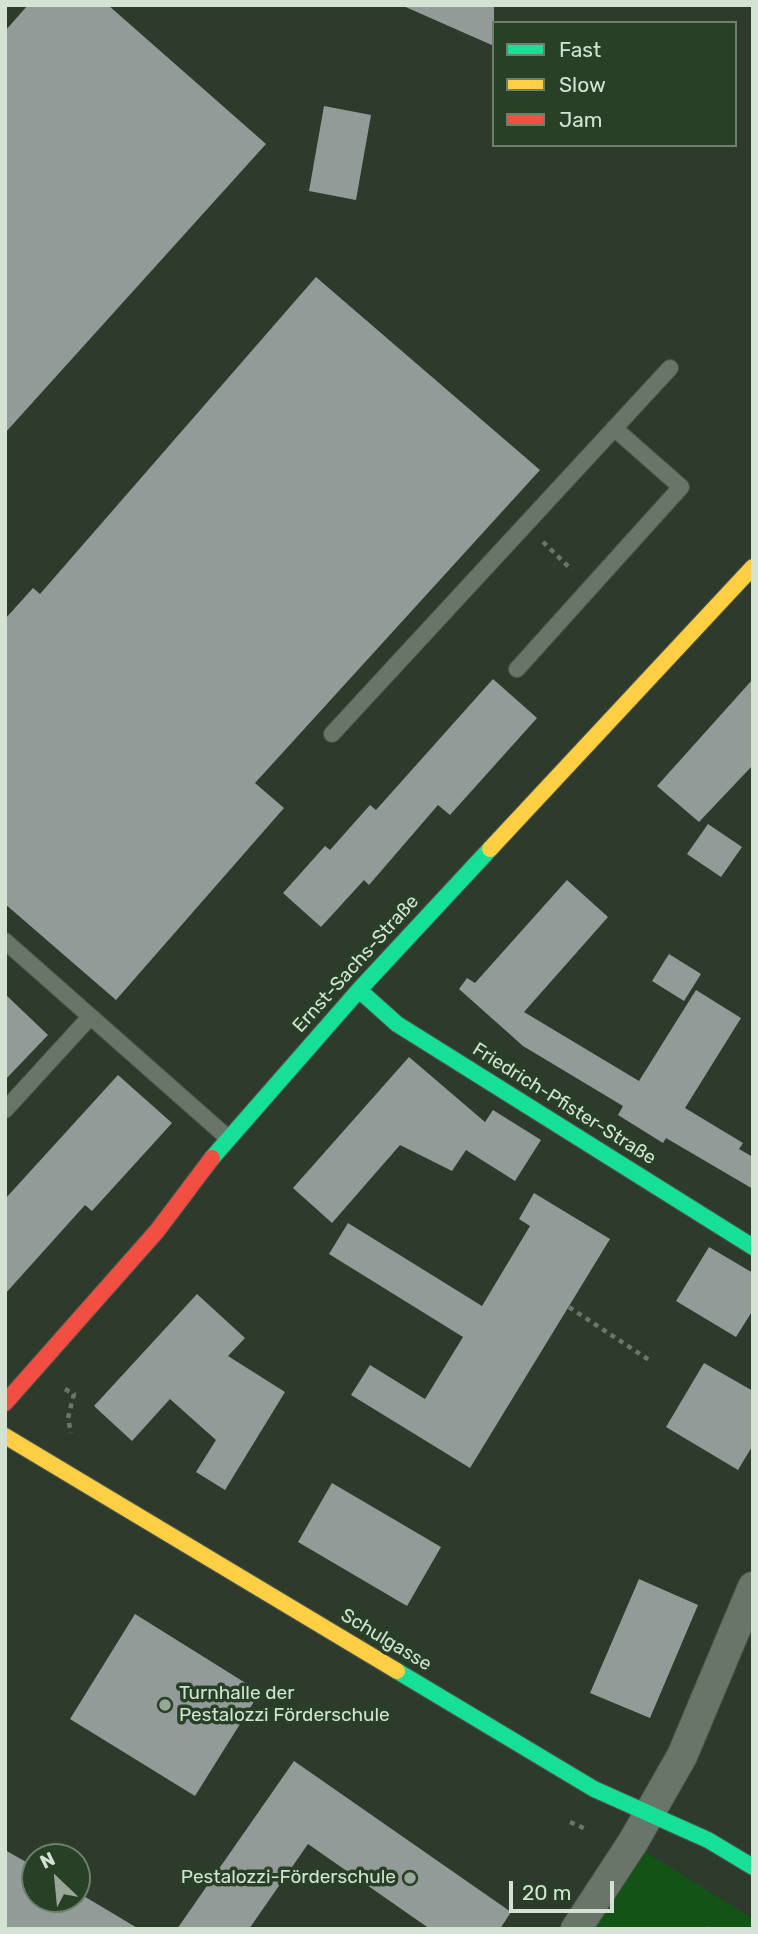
<!DOCTYPE html>
<meta charset="utf-8">
<style>
body{margin:0}
#map{position:relative;width:758px;height:1934px;overflow:hidden;background:#2d3a2c;font-family:Rubik,sans-serif}
canvas{display:block}
.frame{position:absolute;inset:0;border:7px solid #d3e2d2;pointer-events:none}
.legend{position:absolute;left:492px;top:21px;width:245px;height:126px;box-sizing:border-box;background:#274026;border:2px solid #6c816b;margin:0;padding:9px 12px;list-style:none;font-size:21px;color:#d3e2d2}
.legend li{display:flex;align-items:center;gap:14px;height:35px}
.legend b{width:35px;border:2px solid #6c816b}
.north{position:absolute;left:21px;top:1843px;width:70px;height:70px;box-sizing:border-box;background:#274026;border:2px solid #6c816b;border-radius:50%;rotate:334deg;font-size:19px;font-weight:700;line-height:28px;text-align:center;color:#d3e2d2}
.north::after{content:'';display:block;margin:auto;width:24px;height:32px;background:#99a798;clip-path:polygon(50% 0,100% 100%,50% 72%,0 100%)}
.scale{position:absolute;left:509px;top:1881px;width:105px;height:32px;box-sizing:border-box;border:4px solid #d3e2d2;border-top:0;padding-left:9px;font-size:21px;line-height:24px;white-space:nowrap;color:#d3e2d2;-webkit-text-stroke:5px #274026;paint-order:stroke}
</style>
<div id="map">
<canvas width="758" height="1934"></canvas>
<div class="frame"></div>
<ul class="legend">
<li><b style="height:9px;background:#16e098"></b>Fast</li>
<li><b style="height:9px;background:#ffcf43"></b>Slow</li>
<li><b style="height:9px;background:#f24e42"></b>Jam</li>
</ul>
<div class="north">N</div>
<div class="scale">20 m</div>
</div>
<script>
const g = document.querySelector('canvas').getContext('2d');
g.lineJoin = 'round';
function fill(path, color) {
  g.fillStyle = color;
  g.fill(path, 'evenodd');
}
function stroke(path, color, width, dash) {
  g.strokeStyle = color;
  g.lineWidth = width;
  g.lineCap = dash ? 'butt' : 'round';
  g.setLineDash(dash || []);
  g.stroke(path);
}
function label(font, color, halo, rows, align = 'center') {
  g.font = font + ' Rubik,sans-serif';
  g.lineWidth = 7;
  g.setLineDash([]);
  g.textBaseline = 'middle';
  g.strokeStyle = halo;
  g.fillStyle = color;
  for (const [text, x, y, turn = 0] of rows) {
    g.save();
    g.translate(x, y);
    g.rotate((+turn || 0) * Math.PI / 180);
    g.textAlign = isNaN(turn) ? turn : align;
    if (halo) g.strokeText(text, 0, 0);
    g.fillText(text, 0, 0);
    g.restore();
  }
}
const green = new Path2D(`
 M639,1848L753,1919V1929H589Z`);
const building = new Path2D(`
 M28,5H108L266,144L5,433V31Z
 M401,5H494V46Z
 M324,106L371,115L356,200L309,191Z
 M316,277L540,470L255,783L284,808L116,1000L5,904V619L33,588L40,594Z
 M493,679L537,718L450,815L438,805L369,885L364,880L321,927L283,893L325,846L330,850L370,805L376,810Z
 M753,679V765L699,822L657,786Z
 M708,824L742,847L721,877L687,854Z
 M567,880L608,917L524,1012L639,1081L696,990L741,1018L685,1108L743,1143L739,1149L753,1157V1189L666,1138L663,1143L618,1115L623,1106L523,1046L459,989L467,978L475,983Z
 M669,954L701,974L684,1001L652,981Z
 M5,994L48,1035L5,1080Z
 M409,1057L485,1122L493,1110L541,1140L515,1181L466,1150L452,1171L400,1145L332,1223L293,1188Z
 M118,1075L172,1123L92,1211L85,1205L5,1294V1199Z
 M534,1193L610,1239L470,1468L351,1395L370,1365L425,1399L463,1337L329,1254L348,1223L482,1306L530,1226L519,1219Z
 M709,1247L753,1273V1310L736,1337L676,1301Z
 M197,1294L245,1338L228,1356L285,1392L225,1490L196,1472L216,1440L170,1399L132,1441L94,1406Z
 M704,1363L753,1391V1445L738,1470L666,1427Z
 M332,1483L441,1547L407,1606L298,1542Z
 M639,1579L698,1605L650,1718L590,1693Z
 M135,1614L260,1692L195,1796L70,1719Z
 M294,1761L511,1912L500,1929H430L308,1844L249,1929H177Z
 M5,1850L35,1867V1899H77V1892L139,1929H5Z`);
const path = new Path2D(`
 M543,542L572,570
 M569,1307L652,1362
 M65,1389L74,1394L68,1418L71,1433
 M570,1822L588,1830
 M706,1929H710`);
const lane = new Path2D(`
 M517,669L681,487L614,428
 M332,734L670,368
 M5,941L228,1138
 M5,1110L90,1017`);
const street = new Path2D(`
 M576,1929L633,1842L682,1756L753,1587`);
const fast = new Path2D(`
 M359,990L397,1024L753,1247
 M212,1158L359,990L490,849
 M397,1671L594,1789L708,1840L753,1867`);
const slow = new Path2D(`
 M490,849L753,567
 M5,1436L397,1671`);
const jam = new Path2D(`
 M5,1403L157,1231L212,1158`);
const markers = [
 [165,1705,7,"#99a798"],
 [410,1878,7,"#99a798"]
];
const streetNames = [
 ["Ernst-Sachs-Straße",356,964,-48],
 ["Friedrich-Pfister-Straße",564,1104,32],
 ["Schulgasse",386,1640,31]
];
const poiNames = [
 ["Turnhalle der",179,1694],
 ["Pestalozzi Förderschule",179,1716],
 ["Pestalozzi-Förderschule",396,1878,"right"]
];
fill(green, '#115416');
fill(building, '#939b99');
stroke(lane, '#4b574b', 18);
stroke(street, '#4b574b', 32);
stroke(fast, '#4b574b', 18);
stroke(slow, '#4b574b', 18);
stroke(jam, '#4b574b', 18);
stroke(path, '#6b766a', 4.5, [5, 5]);
stroke(lane, '#697569', 16);
stroke(street, '#697569', 30);
stroke(fast, '#16e098', 16);
stroke(slow, '#ffcf43', 16);
stroke(jam, '#f24e42', 16);
for (const [x, y, r, color] of markers) {
  const dot = new Path2D();
  dot.arc(x, y, r, 0, 2 * Math.PI);
  g.fillStyle = color;
  g.fill(dot);
  stroke(dot, '#274026', 2.5);
}
label('19px', '#d3e2d2', '#274026', streetNames);
label('19px', '#d3e2d2', '#274026', poiNames, 'left');
</script>
